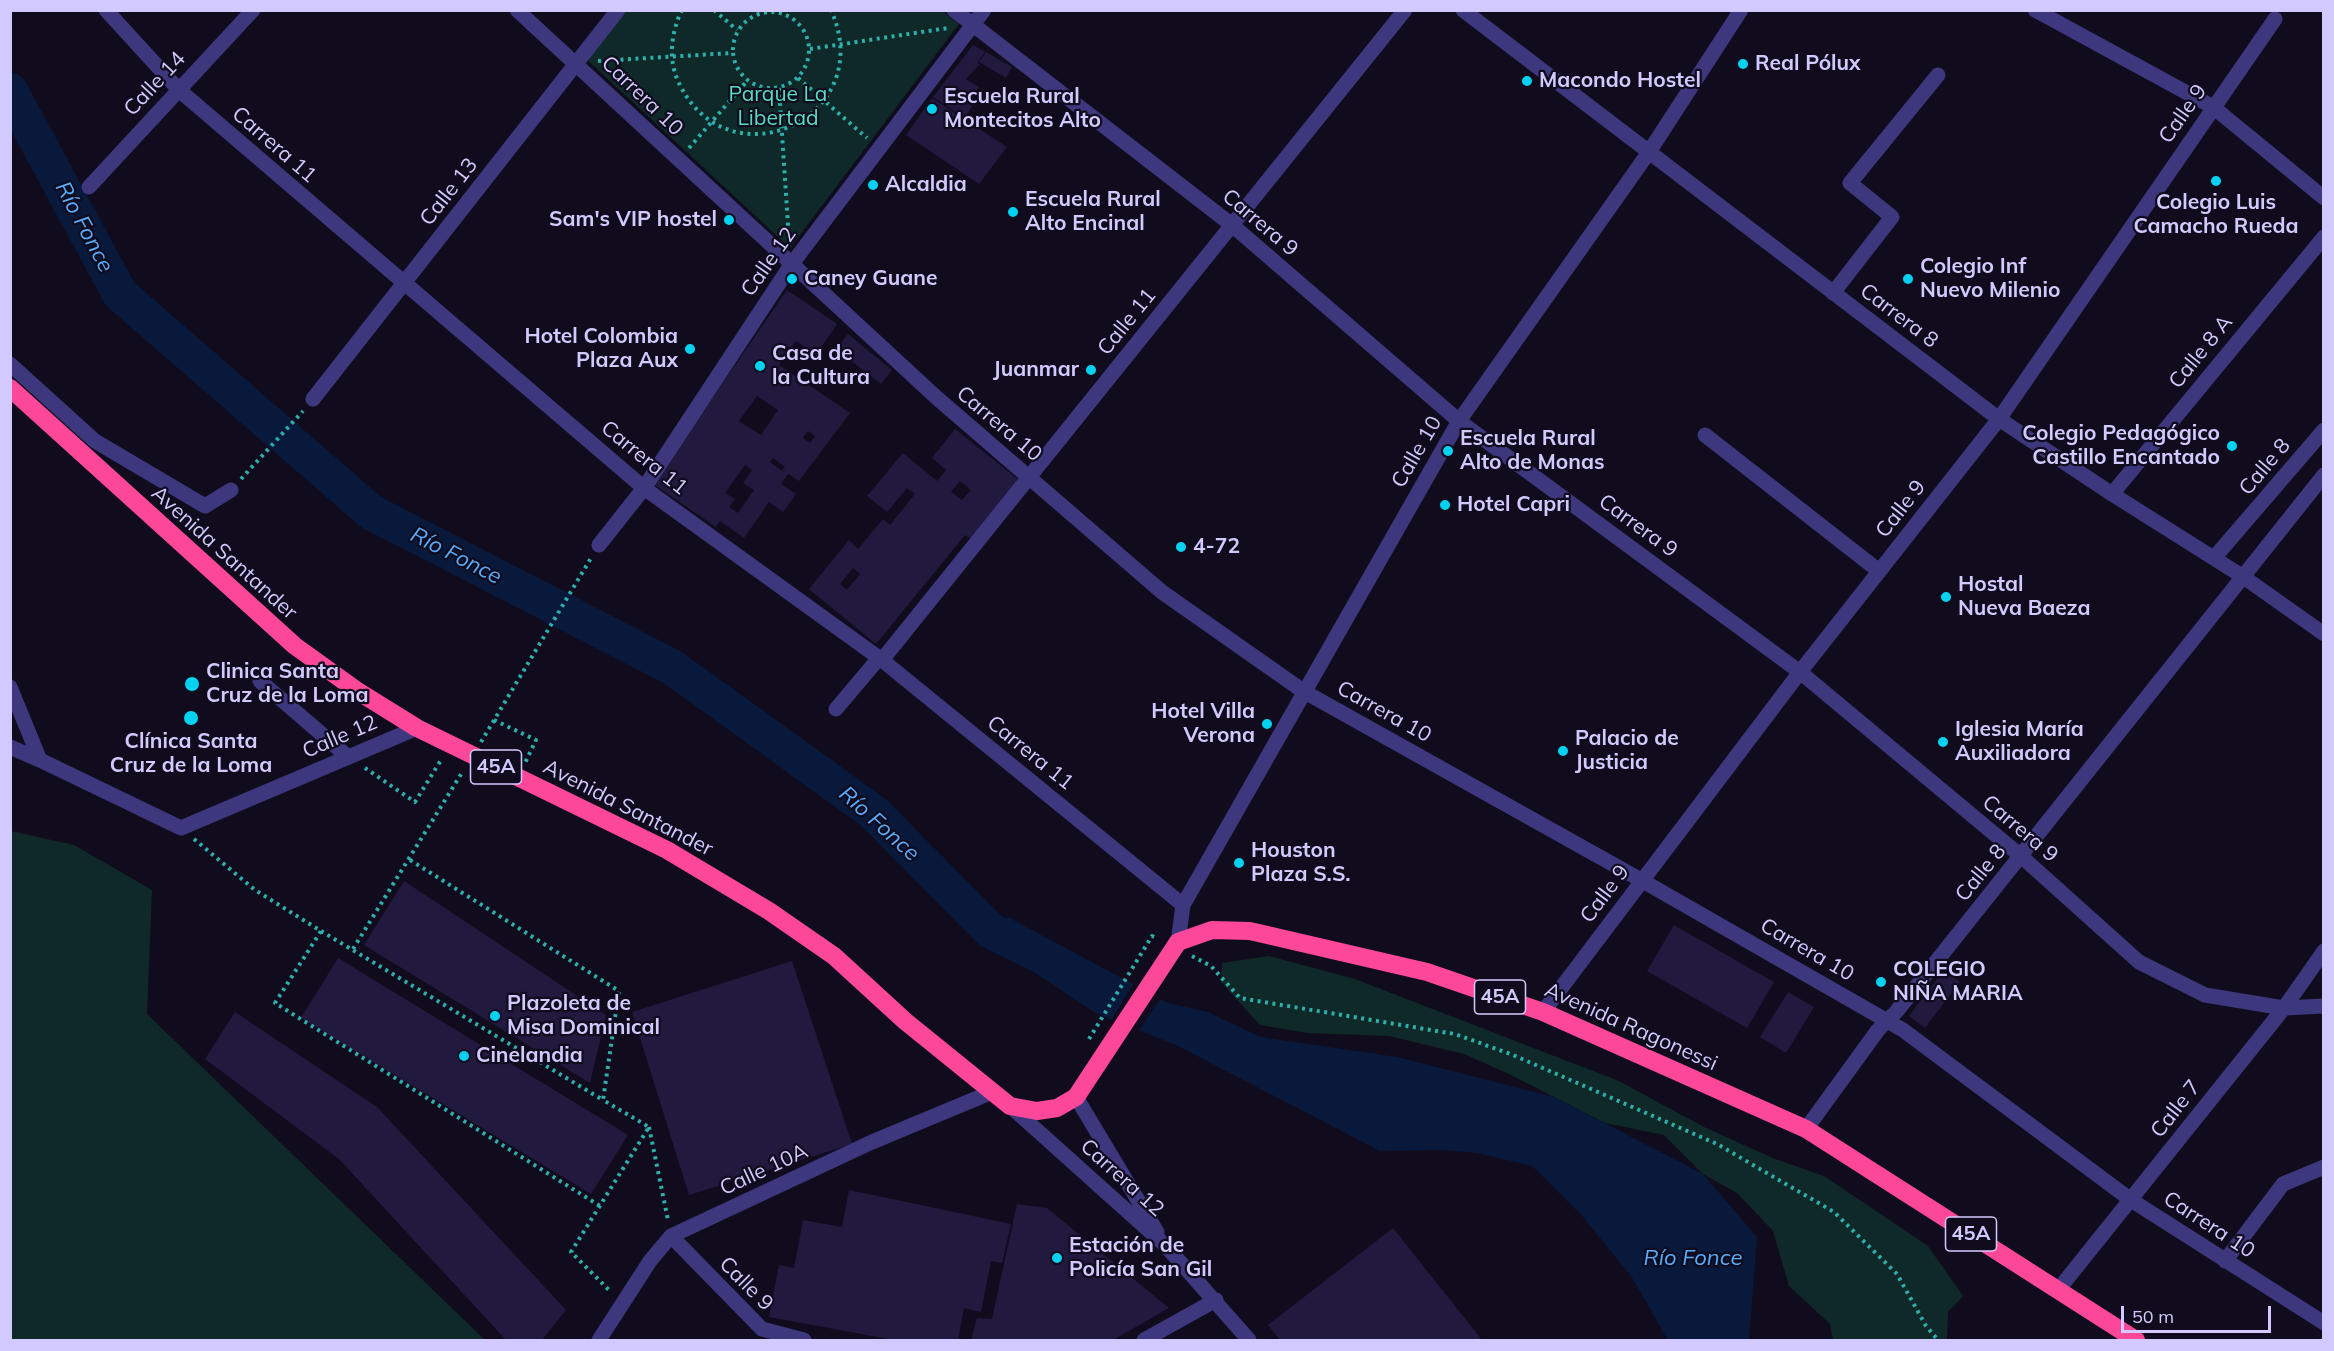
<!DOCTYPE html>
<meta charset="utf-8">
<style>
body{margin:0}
#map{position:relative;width:2334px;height:1351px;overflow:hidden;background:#100c1e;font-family:Mulish,sans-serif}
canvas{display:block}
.frame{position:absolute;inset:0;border:12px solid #d2cafe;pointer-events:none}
.scale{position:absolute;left:2121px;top:1306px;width:150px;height:27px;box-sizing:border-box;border:3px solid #d2cafe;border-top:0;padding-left:8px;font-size:18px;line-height:21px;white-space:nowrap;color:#d2cafe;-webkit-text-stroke:4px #100c1e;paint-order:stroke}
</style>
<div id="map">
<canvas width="2334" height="1351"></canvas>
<div class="frame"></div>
<div class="scale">50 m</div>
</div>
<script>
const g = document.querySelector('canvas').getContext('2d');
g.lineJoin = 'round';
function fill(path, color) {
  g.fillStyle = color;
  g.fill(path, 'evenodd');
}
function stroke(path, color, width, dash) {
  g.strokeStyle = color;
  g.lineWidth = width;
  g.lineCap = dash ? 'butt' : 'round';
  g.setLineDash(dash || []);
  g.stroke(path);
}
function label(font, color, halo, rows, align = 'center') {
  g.font = font + ' Mulish,sans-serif';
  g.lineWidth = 4.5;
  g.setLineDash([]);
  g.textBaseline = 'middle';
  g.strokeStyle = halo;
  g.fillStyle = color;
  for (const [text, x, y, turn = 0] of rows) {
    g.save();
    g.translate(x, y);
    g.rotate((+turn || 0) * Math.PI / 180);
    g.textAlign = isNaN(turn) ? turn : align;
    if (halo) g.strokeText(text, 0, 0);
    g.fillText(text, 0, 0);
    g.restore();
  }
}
const green = new Path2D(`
 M941,10L959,24L790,248L584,57L619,11Z
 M11,831L74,845L152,890L147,1014L485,1340H11Z
 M1269,956L1355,979L1619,1081L1704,1127L1775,1159L1824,1176L1928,1246L1963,1296L1948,1312L1947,1340H1833L1830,1324L1789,1286L1773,1231L1737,1193L1703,1174L1664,1135L1605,1123L1509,1074L1464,1054L1389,1036L1307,1033L1260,1025L1221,982L1222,963Z`);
const water = new Path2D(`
 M1008,917L1168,1003L1208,1012L1260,1037L1397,1057L1554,1097L1703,1174L1757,1237L1749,1340H1668L1631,1276L1583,1217L1532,1166L1478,1153L1443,1150L1380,1151L1176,1045L1097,1014L993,945L991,931Z`);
const pier = new Path2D(`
 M1134,982L1162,996L1137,1033L1110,1022Z`);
const river = new Path2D(`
 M10,91L120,294L371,512L672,667L873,812L991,931L1036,953`);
const building = new Path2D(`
 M973,45L985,52L977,63L980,64L966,79L979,87L972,97L958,89L954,95L972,106L965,118L933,97Z
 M986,52L1012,67L1006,78L979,62Z
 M932,98L1007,147L979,184L906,135Z
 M787,290L837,324L816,355L796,341L779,365L850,413L799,481L788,474L781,484L796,494L783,512L769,502L744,538L720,521L716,527L653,484ZM757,396L778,410L761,435L739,421ZM808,431L815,436L810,443L803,438ZM773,458L785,467L782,471L770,462ZM745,465L752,470L743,483L754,490L738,513L729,507L735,499L725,493Z
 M848,334L892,370L881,384L836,349Z
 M955,429L1019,480L971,539L965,535L876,644L809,589L849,540L858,549L883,519L890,525L915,494L907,488L887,512L867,496L903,453L937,481L946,470L932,458ZM960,481L971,490L962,500L951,492ZM853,568L860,574L847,590L840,584Z
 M404,881L606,1015L590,1083L364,945Z
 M1674,925L1774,982L1747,1028L1647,971Z
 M338,958L628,1135L591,1194L301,1018Z
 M792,961L852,1144L689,1195L632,1012Z
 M1944,970L1960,982L1925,1028L1909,1016Z
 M1788,992L1814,1007L1786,1053L1760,1037Z
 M235,1012L377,1107L566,1310L542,1340H506L339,1159L205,1059Z
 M849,1190L1011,1224L1002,1263L991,1261L981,1312L964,1308L958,1340H894L769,1317L779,1265L794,1268L803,1220L842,1227Z
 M1017,1204L1047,1208L1169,1308L1113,1340H971L977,1318L992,1319Z
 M1393,1228L1482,1340H1280L1268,1325Z`);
const path = new Path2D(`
 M682,10C671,32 668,59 678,81C726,187 880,119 831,10
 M714,10L737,30
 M733 50a38 38 0 1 1 76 0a38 38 0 1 1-76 0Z
 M810,49L948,28
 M598,61L732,53
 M798,78L867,138
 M779,88L789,240
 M689,148L747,81
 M241,479L303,411
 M494,720L536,740L525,763
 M481,742L591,558
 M365,768L415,802L441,760
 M194,839L255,890L321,931L275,1003L600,1206
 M410,860L619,991L603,1100L649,1127L571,1252L611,1292
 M321,931L603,1100
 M353,949L463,771
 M1192,956L1211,966L1240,998L1455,1034L1513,1055L1717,1144L1834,1212L1897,1274L1926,1326L1938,1340
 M1089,1039L1152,936L1158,939
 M649,1127L668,1220`);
const minor = new Path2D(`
 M106,10L179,90L644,488L882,660L1183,905
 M517,10L937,398L1162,592L1303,691L1641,880L1903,1030L2131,1200L2324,1323
 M954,10L1232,225L1459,421L1800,672L2022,857L2139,962L2205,995L2284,1008L2324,1006
 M1463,10L1999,419L2112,494L2242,576L2324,634
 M2035,10L2213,107L2324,198
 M89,187L253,10
 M1833,293L1892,217L1850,183L1938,75
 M10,364L95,441L205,506L231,490
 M313,399L618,10
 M1705,435L1879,571
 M2112,494L2324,237
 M599,545L644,488L791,265L984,10
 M2214,558L2324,430
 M882,660L1405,10
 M260,681L347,756
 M10,687L40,760L181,828L417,728
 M836,709L879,658
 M10,747L40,760
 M1178,942L1183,905L1459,421L1649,152L1741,10
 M1543,1012L1800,672L1999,419L2275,19
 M1076,1097L1157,1232
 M1010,1106L1165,1245L1249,1340
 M1806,1129L1878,1030L1896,1012L2324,475
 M671,1236L762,1329L804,1340
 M2225,1261L2283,1184L2324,1167
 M2058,1290L2284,1008L2324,951
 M599,1340L650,1261L671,1236L872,1142L992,1092
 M1144,1340L1216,1300`);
const highway = new Path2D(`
 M10,388L295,646L359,692L417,728L667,850L769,911L834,956L905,1021L1010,1106L1037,1111L1057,1108L1076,1097L1178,942L1212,930L1250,931L1427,972L1543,1012L1806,1129L2136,1340`);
const markers = [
 [1743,64,6,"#02d2f2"],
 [1527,81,6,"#02d2f2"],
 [932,109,6,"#02d2f2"],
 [2216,181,6,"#02d2f2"],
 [873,185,6,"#02d2f2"],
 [1013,212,6,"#02d2f2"],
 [729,220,6,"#02d2f2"],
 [792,279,6,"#02d2f2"],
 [1908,279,6,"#02d2f2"],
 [690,349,6,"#02d2f2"],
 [760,366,6,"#02d2f2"],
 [1091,370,6,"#02d2f2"],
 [2232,446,6,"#02d2f2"],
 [1448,451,6,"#02d2f2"],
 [1445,505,6,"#02d2f2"],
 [1181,547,6,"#02d2f2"],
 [1946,597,6,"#02d2f2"],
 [192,684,8,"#02d2f2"],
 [191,718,8,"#02d2f2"],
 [1267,724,6,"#02d2f2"],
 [1943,742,6,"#02d2f2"],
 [1563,751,6,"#02d2f2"],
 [1239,863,6,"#02d2f2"],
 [1881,982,6,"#02d2f2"],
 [495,1016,6,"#02d2f2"],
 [464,1056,6,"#02d2f2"],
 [1057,1258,6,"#02d2f2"]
];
const shields = [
 [496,767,51],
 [1500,997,51],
 [1971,1234,51]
];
const shieldNames = [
 ["45A",496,767],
 ["45A",1500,997],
 ["45A",1971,1234]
];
const poiNames = [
 ["Real Pólux",1755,64],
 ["Macondo Hostel",1539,81],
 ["Escuela Rural",944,97],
 ["Montecitos Alto",944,121],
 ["Alcaldia",885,185],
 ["Escuela Rural",1025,200],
 ["Alto Encinal",1025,224],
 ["Colegio Luis",2216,203,"center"],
 ["Camacho Rueda",2216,227,"center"],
 ["Sam's VIP hostel",717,220,"right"],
 ["Colegio Inf",1920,267],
 ["Nuevo Milenio",1920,291],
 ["Caney Guane",804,279],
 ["Hotel Colombia",678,337,"right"],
 ["Plaza Aux",678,361,"right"],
 ["Casa de",772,354],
 ["la Cultura",772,378],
 ["Juanmar",1079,370,"right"],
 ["Colegio Pedagógico",2220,434,"right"],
 ["Castillo Encantado",2220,458,"right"],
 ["Escuela Rural",1460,439],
 ["Alto de Monas",1460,463],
 ["Hotel Capri",1457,505],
 ["4-72",1193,547],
 ["Hostal",1958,585],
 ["Nueva Baeza",1958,609],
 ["Clinica Santa",206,672],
 ["Cruz de la Loma",206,696],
 ["Hotel Villa",1255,712,"right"],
 ["Verona",1255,736,"right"],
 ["Iglesia María",1955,730],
 ["Auxiliadora",1955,754],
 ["Palacio de",1575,739],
 ["Justicia",1575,763],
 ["Clínica Santa",191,742,"center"],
 ["Cruz de la Loma",191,766,"center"],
 ["Houston",1251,851],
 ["Plaza S.S.",1251,875],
 ["COLEGIO",1893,970],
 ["NIÑA MARIA",1893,994],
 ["Plazoleta de",507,1004],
 ["Misa Dominical",507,1028],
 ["Cinelandia",476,1056],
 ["Estación de",1069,1246],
 ["Policía San Gil",1069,1270]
];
const streetNames = [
 ["Calle 14",155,84,-47],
 ["Carrera 10",642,96,44],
 ["Calle 9",2183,114,-55],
 ["Carrera 11",274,145,41],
 ["Calle 13",449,192,-52],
 ["Carrera 9",1260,223,40],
 ["Calle 12",769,262,-55],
 ["Carrera 8",1899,316,37],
 ["Calle 11",1127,322,-51],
 ["Calle 8 A",2201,352,-51],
 ["Carrera 10",999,424,40],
 ["Calle 10",1417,452,-60],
 ["Carrera 11",644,458,39],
 ["Calle 8",2265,467,-50],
 ["Calle 9",1901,509,-52],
 ["Carrera 9",1638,526,36],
 ["Avenida Santander",224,553,42],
 ["Carrera 10",1384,712,29],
 ["Calle 12",340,737,-23],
 ["Carrera 11",1030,753,39],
 ["Avenida Santander",628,808,27],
 ["Carrera 9",2020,829,40],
 ["Calle 8",1981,873,-51],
 ["Calle 9",1605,894,-53],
 ["Carrera 10",1807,950,30],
 ["Avenida Ragonessi",1631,1027,24],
 ["Calle 7",2176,1109,-52],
 ["Calle 10A",764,1170,-25],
 ["Carrera 12",1122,1178,42],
 ["Carrera 10",2209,1225,33],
 ["Calle 9",746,1284,45]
];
const parkNames = [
 ["Parque La",778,95],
 ["Libertad",778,119]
];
const waterNames = [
 ["Río Fonce",84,227,62],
 ["Río Fonce",456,556,27],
 ["Río Fonce",879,824,42],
 ["Río Fonce",1693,1258]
];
fill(green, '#0f2828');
fill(water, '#09193b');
fill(pier, '#100c1e');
stroke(river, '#09193b', 36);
fill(building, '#22193f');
stroke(path, '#2eafab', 4, [3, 4.5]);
stroke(minor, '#3d387d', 15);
stroke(highway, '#fd4798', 18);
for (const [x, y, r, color] of markers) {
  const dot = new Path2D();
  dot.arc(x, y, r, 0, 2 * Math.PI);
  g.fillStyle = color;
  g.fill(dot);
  stroke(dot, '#100c1e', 2);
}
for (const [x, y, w] of shields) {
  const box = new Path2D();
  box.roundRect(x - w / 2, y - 17, w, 34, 4.5);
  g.fillStyle = '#100c1e';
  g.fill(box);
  stroke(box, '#d2cafe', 1.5);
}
label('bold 20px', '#d2cafe', null, shieldNames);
label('bold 21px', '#d2cafe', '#100c1e', poiNames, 'left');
label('21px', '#d2cafe', '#100c1e', streetNames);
label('21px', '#58ddc0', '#100c1e', parkNames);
label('italic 22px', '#59acfd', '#100c1e', waterNames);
</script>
